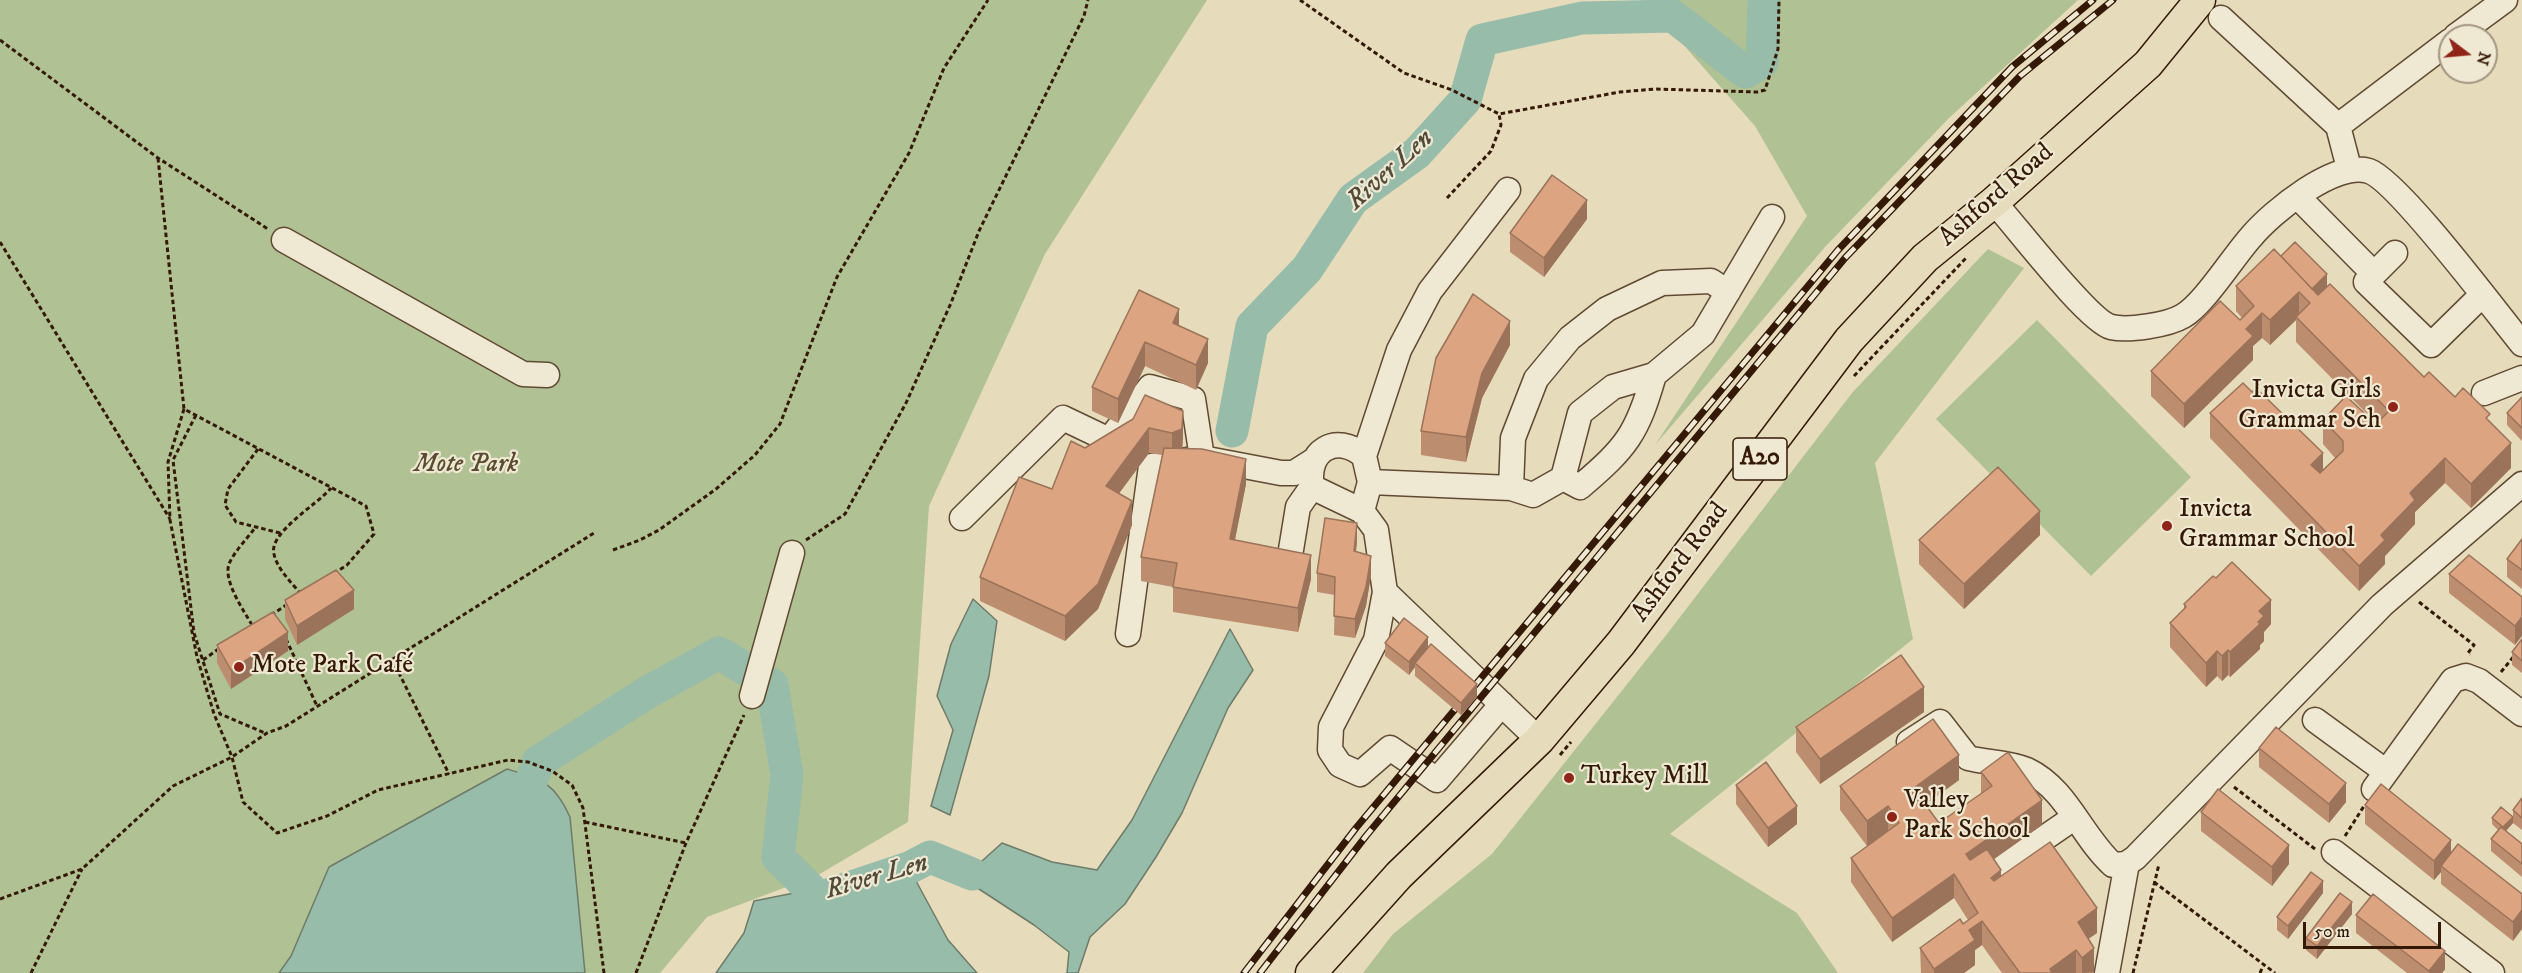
<!DOCTYPE html>
<meta charset="utf-8">
<style>
body{margin:0}
#map{position:relative;width:2522px;height:973px;overflow:hidden;background:#e6dbba;font-family:"IM FELL DW Pica",serif}
canvas{display:block}
.north{position:absolute;left:2438px;top:24px;width:60px;height:60px;box-sizing:border-box;background:#efe8d2;border:2px solid #a49581;border-radius:50%;rotate:106deg;font-size:16px;font-weight:700;line-height:24px;text-align:center;color:#341907}
.north::after{content:'';display:block;margin:auto;width:21px;height:27px;background:#8f2418;clip-path:polygon(50% 0,100% 100%,50% 72%,0 100%)}
.scale{position:absolute;left:2303px;top:922px;width:138px;height:27px;box-sizing:border-box;border:3px solid #341907;border-top:0;padding-left:8px;font-size:18px;line-height:21px;white-space:nowrap;color:#341907;-webkit-text-stroke:4px #efe8d2;paint-order:stroke}
</style>
<div id="map">
<canvas width="2522" height="973"></canvas>
<div class="north">N</div>
<div class="scale">50 m</div>
</div>
<script>
const g = document.querySelector('canvas').getContext('2d');
g.lineJoin = 'round';
function fill(path, color) {
  g.fillStyle = color;
  g.fill(path, 'evenodd');
}
function stroke(path, color, width, dash) {
  g.strokeStyle = color;
  g.lineWidth = width;
  g.lineCap = dash ? 'butt' : 'round';
  g.setLineDash(dash || []);
  g.stroke(path);
}
function label(font, color, halo, rows, align = 'center') {
  g.font = font + ' "IM FELL DW Pica",serif';
  g.lineWidth = 4.5;
  g.setLineDash([]);
  g.textBaseline = 'middle';
  g.strokeStyle = halo;
  g.fillStyle = color;
  for (const [text, x, y, turn = 0] of rows) {
    g.save();
    g.translate(x, y);
    g.rotate((+turn || 0) * Math.PI / 180);
    g.textAlign = isNaN(turn) ? turn : align;
    if (halo) g.strokeText(text, 0, 0);
    g.fillText(text, 0, 0);
    g.restore();
  }
}
const green = new Path2D(`
 M0,0H1207L1045,254L929,506L908,822L818,875L707,917L660,973H0Z
 M1677,0H2078L1949,118L1825,247L1655,445L1807,216L1755,126L1665,24Z
 M1988,249L2024,268L1875,463L1913,639L1670,834L1797,913L1838,973H1363L1393,934L1492,854L1667,634L1852,393Z
 M2037,320L2191,477L2091,576L1936,419Z`);
const water = new Path2D(`
 M973,599L997,621L989,676L950,815L931,806L953,730L937,696L951,644Z
 M1230,629L1253,670L1228,708L1182,813L1156,857L1125,904L1090,937L1078,973H1067L1069,952L1034,925L930,857L932,845L973,869L1002,843L1052,862L1097,870L1132,820Z
 M507,769C543,780 554,782 570,817L585,973H279L291,956L329,867Z
 M893,864L909,868L948,940L977,973H716L744,933L754,901L799,892L819,898L880,877Z`);
const river = new Path2D(`
 M1232,431L1252,326L1307,269L1353,199L1417,153L1465,100L1482,40L1582,18L1673,16L1745,72L1762,62L1764,0
 M533,777L538,762L648,692L719,653L772,685L787,775L778,857L819,898L909,868L930,857L972,874`);
const path = new Path2D(`
 M1300,0L1404,73L1452,90L1499,114L1620,92L1655,89L1757,92L1765,90L1778,49L1779,0
 M0,40L158,158L268,229
 M158,158L184,409L366,506L374,534L347,565L336,572
 M1447,198L1491,151L1501,125L1499,114
 M0,242L170,519
 M1854,376L1967,257
 M184,409L168,462L170,520L197,657L214,714L232,757L243,802L277,833L327,816L378,790L508,760L528,762L552,771L572,785L583,808L604,973
 M196,415L173,460L194,633L220,714L265,733
 M258,449L228,489L225,505L236,522L280,533
 M806,540L845,514L906,403L951,303L979,231L1084,16L1088,0
 M613,550L640,540L659,530L716,489L755,455L780,424L837,277L909,153L944,68L988,0
 M301,594C292,583 277,569 274,554C268,533 318,504 331,488
 M2419,602L2474,645L2468,653L2470,655
 M271,615L288,604
 M252,625C244,611 223,581 229,564C234,552 246,540 254,529
 M286,639L317,706
 M392,659L449,774
 M203,660L220,648
 M2501,672L2514,656
 M1560,755L1571,742
 M2234,787L2315,849
 M585,822L686,843
 M2345,836L2364,806
 M2154,882L2275,973
 M0,899L82,869L173,786L232,757L267,733L286,726L594,533
 M31,973L82,869
 M636,973L686,843L744,715
 M2133,973L2159,864
 M2260,973L2263,966`);
const minor = new Path2D(`
 M2221,18L2338,126L2349,168
 M2456,36L2505,0
 M2338,126L2450,41
 M2298,197L2374,274
 M1994,202C2015,225 2088,321 2111,327C2128,331 2168,325 2183,316C2204,304 2233,257 2251,237C2272,212 2335,160 2369,171C2398,181 2496,312 2522,344
 M284,240L523,374L547,375
 M2395,253L2366,282L2431,345L2482,295
 M2484,393L2522,378
 M1364,456L1399,350L1430,291L1508,190
 M1563,478L1580,487C1627,447 1637,434 1654,375
 M1370,482L1511,488L1533,495L1563,478L1580,413L1613,387L1654,375L1703,334L1772,217
 M1511,488L1513,438L1536,379L1570,338L1607,309L1662,283L1711,281L1728,292
 M1362,511L1376,530L1385,592L1539,740
 M962,518L1063,418L1109,440L1150,387L1193,399L1202,458L1281,473H1294L1313,461
 M1288,568L1298,507L1312,487C1305,451 1336,432 1364,456L1370,482L1362,511L1312,487
 M1385,592L1376,640L1331,727L1330,750L1340,765L1360,774L1390,748L1437,780L1502,704
 M1128,634L1151,466L1193,459
 M752,696L792,553
 M2315,720L2385,771
 M1909,742L1940,722L1968,758C1987,763 2008,762 2027,770C2067,789 2081,836 2113,865L2126,864L2135,858L2382,605L2522,484
 M2374,789L2453,680L2466,676L2479,681L2522,714
 M2334,852L2492,973
 M1992,874L2075,817
 M2107,973L2127,863`);
const major = new Path2D(`
 M1311,973L1399,875L1539,740L1621,643L1849,340L1925,258L1994,202L2148,64L2200,0`);
const rail = new Path2D(`
 M1244,973L1356,828L1838,250L2012,67L2093,0
 M1260,973L1366,836L1845,258L2020,76L2113,0`);
const wall = new Path2D(`
 M1587,219L1544,277L1510,252V233Z
 M2281,256L2327,286L2424,377L2490,421L2511,468L2471,508L2445,483L2415,512V524L2385,556V564L2359,591L2210,438V413L2323,471L2335,458L2323,444V420L2376,424V423L2296,342V320L2270,345L2262,338L2253,346V360L2184,428L2151,396V371L2240,320L2242,318L2236,311V286Z
 M1139,290L1179,326L1208,363L1196,390L1145,366L1118,423L1092,411V387Z
 M1510,345L1482,398L1466,462L1421,455V431Z
 M2522,397V441L2507,425V413Z
 M1133,419L1183,436L1182,449L1246,484L1235,540L1311,579L1298,632L1173,612V587L1141,581V557L1162,455L1149,453L1119,493L1132,525L1098,609L1065,641L980,601V577L1085,448Z
 M2040,535L1964,609L1919,564V540Z
 M2522,539V589L2507,577V559Z
 M1357,541L1356,552L1371,575L1366,606L1355,638L1334,635L1335,595L1317,592V573Z
 M2449,574L2522,597L2515,645L2449,593Z
 M285,600L354,609L297,645L285,619Z
 M2184,604L2271,624L2264,632V641L2260,645V649L2230,677L2228,675L2222,681L2217,676L2206,687L2170,647V623L2184,609Z
 M2522,639V673L2512,665V652Z
 M1385,643L1428,648L1477,697L1461,715L1415,676V667L1409,675L1385,656Z
 M217,645L288,651L231,689L217,663Z
 M1924,712L1820,784L1796,752V727Z
 M2259,748L2346,802L2329,823L2259,767Z
 M1981,772L2042,825L1994,859L2001,877L2097,933L2088,939L2094,973H2002L1982,945L1975,950V965L1964,973H1921L1920,948L1968,920L1954,898L1892,942L1851,882V858L1867,846L1840,810V786L1959,780L1926,804L1939,823L1981,794Z
 M1736,785L1797,824L1768,847L1736,804Z
 M2522,798V830L2513,823L2506,831L2522,844V877L2491,851V839L2498,830L2492,824V818L2513,817V810Z
 M2365,805L2451,853L2522,894L2513,941L2441,884V872L2434,880L2365,824Z
 M2201,812L2289,864L2272,886L2201,831Z
 M2323,893L2288,939L2277,930V917Z
 M2352,914L2317,959L2306,950V938Z
 M2356,915L2445,969L2442,973H2407L2356,933Z`);
const shadedWall = new Path2D(`
 M1587,200V219L1544,277V258Z
 M2327,274V286L2310,304V291Z
 M2299,292V317H2296V320L2270,345V320Z
 M1179,309V333L1173,323Z
 M2262,313V338L2253,346V360L2184,428V404L2246,329Z
 M1510,321V345L1482,398L1466,462V437L1482,373Z
 M1208,339V363L1196,390V365Z
 M1145,342V366L1118,423V399Z
 M1183,411V436L1182,454L1172,457V433Z
 M1149,428V453L1106,511V486Z
 M2511,443V468L2471,508V484Z
 M2323,453V477L2311,465Z
 M2445,458V483L2415,512V524L2385,556V564L2359,591V566L2410,493Z
 M1246,459V484L1230,564V539Z
 M1132,501V525L1098,609L1065,641V616Z
 M2040,511V535L1964,609V584Z
 M1357,523V541L1354,570V551Z
 M1311,555V579L1298,632V608Z
 M1371,556V575L1366,606L1355,638V619Z
 M354,590V609L297,645V626Z
 M2271,600V624L2264,632V641L2260,645V649L2230,677V652L2259,611Z
 M2522,617V636L2515,645V626Z
 M288,632V651L231,689V670Z
 M1428,637V650L1415,663V667L1409,675V662Z
 M2228,650V675L2222,681V656Z
 M2217,651V676L2206,687V663Z
 M1477,684V697L1461,715V703Z
 M1924,687V712L1820,784V759Z
 M1959,755V780L1911,815V790Z
 M2346,783V802L2329,823V804Z
 M2042,800V825L1966,879V854Z
 M1797,806V824L1768,847V828Z
 M1888,806V831L1867,846V821Z
 M2513,817V823L2503,834V827Z
 M2451,840V859L2441,866V872L2434,880V861Z
 M2289,845V864L2272,886V867Z
 M2001,870V894L1991,878Z
 M1954,874V898L1892,942V918Z
 M2323,881V893L2288,939V926Z
 M2352,902V914L2317,959V946Z
 M2097,908V933L2078,946V922Z
 M2522,910V929L2513,941V922Z
 M1982,921V945L1975,950V965L1964,973H1934V969L1969,930Z
 M2094,948V972L2082,973V958Z
 M2076,950V973H2050V969Z
 M2445,951V969L2442,973H2429V971Z`);
const building = new Path2D(`
 M1552,175L1587,200L1544,258L1510,233Z
 M2295,242L2327,274L2312,289L2281,256Z
 M2274,249L2318,295L2330,284L2424,377L2429,372L2455,397L2463,388L2490,414L2486,418L2511,443L2471,484L2445,458L2410,493L2415,500L2381,535L2385,540L2359,566L2210,413L2243,383L2252,392L2256,388L2323,453L2311,465L2320,473L2343,451V441L2323,420L2346,396L2376,424L2389,411L2296,317L2310,303L2299,292L2270,320L2262,313L2246,329L2253,336L2184,404L2151,371L2220,301L2240,320L2254,306L2236,286Z
 M1139,290L1179,309L1173,323L1208,339L1196,365L1145,342L1118,399L1092,387Z
 M1473,294L1510,321L1482,373L1466,437L1421,431L1436,358Z
 M1145,395L1183,411L1182,429L1172,433L1149,428L1106,486L1132,501L1098,584L1065,616L980,577L1019,477L1052,489L1071,441L1085,448L1133,419Z
 M2522,397V428L2507,413Z
 M1164,448L1202,449L1246,459L1230,539L1311,555L1298,608L1173,587L1177,563L1141,557Z
 M1998,467L2040,511L1964,584L1919,540Z
 M1325,518L1357,523L1354,551L1371,556L1366,587L1355,619L1334,616L1335,577L1317,573Z
 M2522,539V570L2507,559Z
 M2469,555L2522,597V617L2515,626L2449,574Z
 M2232,562L2271,600L2259,611L2264,616L2258,622L2260,624L2230,652L2228,650L2222,656L2217,651L2206,663L2170,623L2186,607L2184,604L2213,576L2216,578Z
 M336,570L354,590L297,626L285,600Z
 M273,612L288,632L231,670L217,645Z
 M1404,618L1428,637L1409,662L1385,643Z
 M2522,639V661L2512,652Z
 M1431,644L1477,684L1461,703L1415,663Z
 M1901,655L1924,687L1820,759L1796,727Z
 M1933,719L1959,755L1911,790L1922,806L1925,804L1939,823L1992,786L1981,772L2008,752L2042,800L1966,854L1970,860L1987,849L2001,870L1991,878L1994,881L2050,842L2097,908L2078,922L2094,948L2082,958L2076,950L2050,969L2052,973H2020L1982,921L1969,930L1975,940L1934,969L1920,948L1960,919L1963,924L1978,913L1954,874L1892,918L1851,858L1899,823L1888,806L1867,821L1840,786Z
 M2276,727L2346,783L2329,804L2259,748Z
 M1766,762L1797,806L1768,828L1736,785Z
 M2381,784L2451,840L2434,861L2365,805Z
 M2218,789L2289,845L2272,867L2201,812Z
 M2522,798V818L2513,810Z
 M2501,807L2513,817L2503,827L2492,818Z
 M2501,827L2522,844V864L2491,839Z
 M2458,844L2522,894V910L2513,922L2441,866Z
 M2311,872L2323,881L2288,926L2277,917Z
 M2340,893L2352,902L2317,946L2306,938Z
 M2373,894L2445,951L2429,971L2356,915Z`);
const markers = [
 [2393,407,6,"#8f2418"],
 [2167,526,6,"#8f2418"],
 [239,667,6,"#8f2418"],
 [1569,778,6,"#8f2418"],
 [1892,817,6,"#8f2418"]
];
const shields = [
 [1760,459,54]
];
const shieldNames = [
 ["A20",1760,459]
];
const streetNames = [
 ["Ashford Road",1997,196,-41],
 ["Ashford Road",1681,563,-53]
];
const poiNames = [
 ["Invicta Girls",2381,392,"right"],
 ["Grammar Sch",2381,422,"right"],
 ["Invicta",2179,511],
 ["Grammar School",2179,541],
 ["Mote Park Café",251,667],
 ["Turkey Mill",1581,778],
 ["Valley",1904,802],
 ["Park School",1904,832]
];
const parkNames = [
 ["Mote Park",466,466]
];
const waterNames = [
 ["River Len",1391,171,-42],
 ["River Len",877,878,-16]
];
fill(green, '#b0c193');
fill(water, '#97bcaa');
stroke(water, '#6f7b69', 1.5);
stroke(river, '#97bcaa', 33);
stroke(minor, '#604a34', 27);
stroke(major, '#341907', 33);
stroke(path, '#341907', 3, [4.5, 3]);
stroke(minor, '#efe8d2', 24);
stroke(major, '#e6dbba', 30);
stroke(rail, '#341907', 7);
stroke(rail, '#efe8d2', 4.5, [14]);
fill(wall, '#bd8d6f');
fill(shadedWall, '#9a735a');
fill(building, '#dca481');
stroke(building, '#9a735a', 1.5);
for (const [x, y, r, color] of markers) {
  const dot = new Path2D();
  dot.arc(x, y, r, 0, 2 * Math.PI);
  g.fillStyle = color;
  g.fill(dot);
  stroke(dot, '#efe8d2', 2);
}
for (const [x, y, w] of shields) {
  const box = new Path2D();
  box.roundRect(x - w / 2, y - 21, w, 42, 4.5);
  g.fillStyle = '#efe8d2';
  g.fill(box);
  stroke(box, '#341907', 1.5);
}
label('bold 24px', '#341907', null, shieldNames);
label('26px', '#341907', '#efe8d2', streetNames);
label('26px', '#341907', '#efe8d2', poiNames, 'left');
label('italic 26px', '#594b31', '#efe8d2', parkNames);
label('italic 27px', '#524a38', '#efe8d2', waterNames);
</script>
